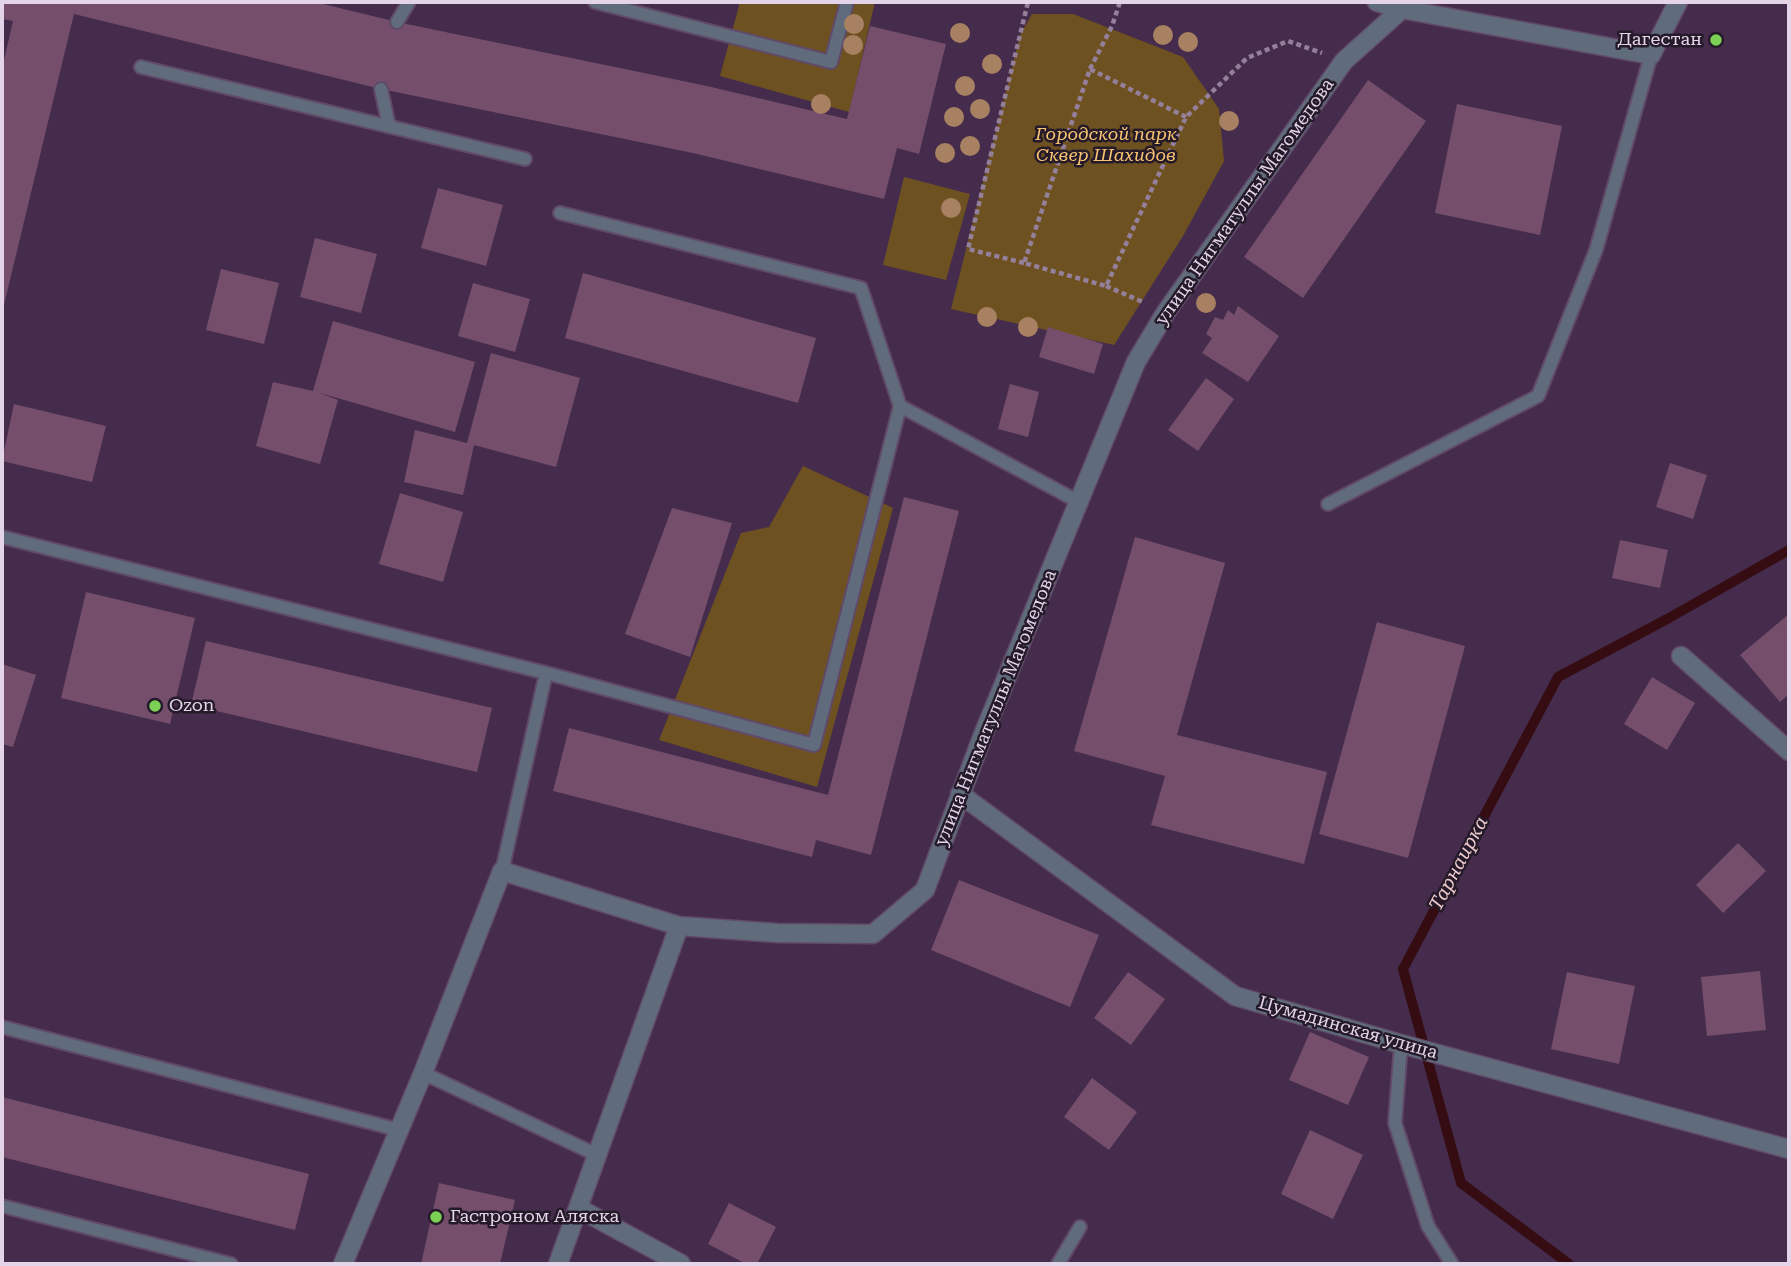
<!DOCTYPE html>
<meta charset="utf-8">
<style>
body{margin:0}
#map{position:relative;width:1791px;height:1266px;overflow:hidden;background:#452c4d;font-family:"Roboto Serif",serif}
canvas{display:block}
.frame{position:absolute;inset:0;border:4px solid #e3d4e8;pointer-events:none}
</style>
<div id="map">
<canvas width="1791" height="1266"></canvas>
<div class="frame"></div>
</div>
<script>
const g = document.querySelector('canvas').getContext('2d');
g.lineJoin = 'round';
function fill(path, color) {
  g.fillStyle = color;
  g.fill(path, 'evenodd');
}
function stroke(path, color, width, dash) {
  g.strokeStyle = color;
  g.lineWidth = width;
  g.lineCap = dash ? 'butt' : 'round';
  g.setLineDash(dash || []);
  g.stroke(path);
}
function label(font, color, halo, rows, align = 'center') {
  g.font = font + ' "Roboto Serif",serif';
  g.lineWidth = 5;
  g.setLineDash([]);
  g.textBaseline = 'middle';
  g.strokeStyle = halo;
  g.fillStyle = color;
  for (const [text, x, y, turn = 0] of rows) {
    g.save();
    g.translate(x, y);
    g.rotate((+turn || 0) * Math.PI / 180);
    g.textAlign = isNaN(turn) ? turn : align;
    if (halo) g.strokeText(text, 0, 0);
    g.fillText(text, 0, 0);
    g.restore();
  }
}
const green = new Path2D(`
 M740,2H875L849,112L720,76Z
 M1032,14H1073L1183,57L1219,109L1224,161L1183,236L1114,345L951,309L1020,35Z
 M904,177L970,194L946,280L883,265Z
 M803,466L893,508L817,787L659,740L741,533L769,527Z`);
const stream = new Path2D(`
 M1569,1264L1461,1183L1403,969L1558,677L1669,618L1789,550`);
const building = new Path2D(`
 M2,2H315L397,22L707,86L847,119L870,26L946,44L919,154L897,148L884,199L693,153L381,89L74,14L3,309L2,69L13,21L2,19Z
 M1368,80L1426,121L1303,298L1244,257Z
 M1457,104L1562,126L1540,235L1435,213Z
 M438,188L503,205L486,266L421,248Z
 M315,238L377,254L361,313L300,297Z
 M221,269L279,283L264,344L206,330Z
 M583,273L816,338L798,403L565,338Z
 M473,283L530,299L515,352L458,336Z
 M1238,306L1279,336L1248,382L1202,353L1212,338L1206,334L1215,317L1223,320L1228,310L1234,315Z
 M333,321L475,362L455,432L320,393L338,400L320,464L256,446L273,382L313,391Z
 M1048,327L1103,344L1094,374L1039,357Z
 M491,353L580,378L556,467L474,445L463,495L404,482L415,430L467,443Z
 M1206,378L1234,399L1198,451L1168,430Z
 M1010,384L1039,392L1028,437L998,429Z
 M14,404L106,426L92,482L2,461Z
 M1670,463L1707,475L1693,519L1656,507Z
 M400,493L463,512L443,582L379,564Z
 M904,497L959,511L871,855L816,840L812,857L553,791L569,728L828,795Z
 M672,508L732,523L690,657L625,634Z
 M1135,537L1225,563L1177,735L1327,772L1304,864L1151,825L1165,776L1074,751Z
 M1620,540L1668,550L1660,588L1612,578Z
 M86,592L195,618L170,724L61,698Z
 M1789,614V694L1780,702L1740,655Z
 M1377,622L1465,646L1408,858L1319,834Z
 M206,641L492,708L477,772L191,705Z
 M2,664L36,675L13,747L2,744Z
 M1652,677L1695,703L1667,750L1624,724Z
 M1738,843L1766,871L1723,913L1696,885Z
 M959,880L1099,935L1070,1007L931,950Z
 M1760,971L1766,1030L1707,1036L1701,977Z
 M1128,972L1165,999L1131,1045L1094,1018Z
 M1567,972L1635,986L1619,1064L1551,1049Z
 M1310,1032L1369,1057L1348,1105L1289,1080Z
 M1092,1078L1137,1112L1109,1150L1064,1117Z
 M2,1097L309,1174L295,1230L2,1157Z
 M1310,1130L1363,1155L1333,1219L1281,1194Z
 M439,1183L515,1200L500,1264H421Z
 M729,1203L776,1227L757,1264H746L708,1244Z`);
const path = new Path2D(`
 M1090,69L1112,26L1120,2
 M1186,117L1090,69L1024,263L1106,286L1186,117L1247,58L1288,41L1322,53
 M1024,263L968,249L1028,2
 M1106,286L1143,302`);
const lane = new Path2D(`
 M595,2L831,62L847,2
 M397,22L409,2
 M141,67L525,159
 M381,89L389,126
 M560,213L861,288L900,406L1079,502
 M1328,504L1538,396L1596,250L1651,55
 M2,537L546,673
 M502,871L546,673L814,745L900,406
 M2,1027L399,1130
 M1401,1044L1395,1123L1428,1226L1452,1264
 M423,1073L597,1155
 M2,1206L231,1264
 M1058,1264L1080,1227`);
const street = new Path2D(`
 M1377,2L1402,9L1651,55L1678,2
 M1681,656L1789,751
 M960,794L1235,996L1401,1044L1789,1149
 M578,1208L681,1264
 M343,1264L423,1073L502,871L679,926
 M558,1264L679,926L777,933L873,934L925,890L983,735L1136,362L1166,312L1344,61L1402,9`);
const trees = [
 [854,24],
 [960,33],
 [1163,35],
 [1188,42],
 [853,45],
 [992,64],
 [965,86],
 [821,104],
 [980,109],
 [954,117],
 [1229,121],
 [970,146],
 [945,153],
 [951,208],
 [1206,303],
 [987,317],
 [1028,327]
];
const markers = [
 [1716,40,7,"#7cd154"],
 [155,706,7,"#7cd154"],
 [436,1217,7,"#7cd154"]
];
const poiNames = [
 ["Дагестан",1702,40,"right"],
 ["Ozon",169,706],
 ["Гастроном Аляска",450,1217]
];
const parkNames = [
 ["Городской парк",1106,135],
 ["Сквер Шахидов",1106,156]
];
const streetNames = [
 ["улица Нигматуллы Магомедова",1245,202,-55],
 ["улица Нигматуллы Магомедова",996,708,-68],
 ["Цумадинская улица",1348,1028,16]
];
const waterNames = [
 ["Тарнаирка",1459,864,-62]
];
fill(green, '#6e5121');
stroke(stream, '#350c11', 10);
fill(building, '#744e6a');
stroke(lane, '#614a69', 16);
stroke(street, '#614a69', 21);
stroke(path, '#94809a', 4.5, [5, 3.5]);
stroke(lane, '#606c7c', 12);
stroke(street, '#606c7c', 18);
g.fillStyle = '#a88062';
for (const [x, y] of trees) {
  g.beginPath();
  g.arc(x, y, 10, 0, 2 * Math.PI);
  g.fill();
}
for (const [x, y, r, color] of markers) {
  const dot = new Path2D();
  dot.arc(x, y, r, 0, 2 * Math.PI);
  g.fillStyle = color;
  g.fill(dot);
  stroke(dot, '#251a29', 2.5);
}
label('18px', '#e3d4e8', '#251a29', poiNames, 'left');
label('italic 18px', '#f9c473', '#251a29', parkNames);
label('18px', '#e3d4e8', '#251a29', streetNames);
label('italic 19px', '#efcccd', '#251a29', waterNames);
</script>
